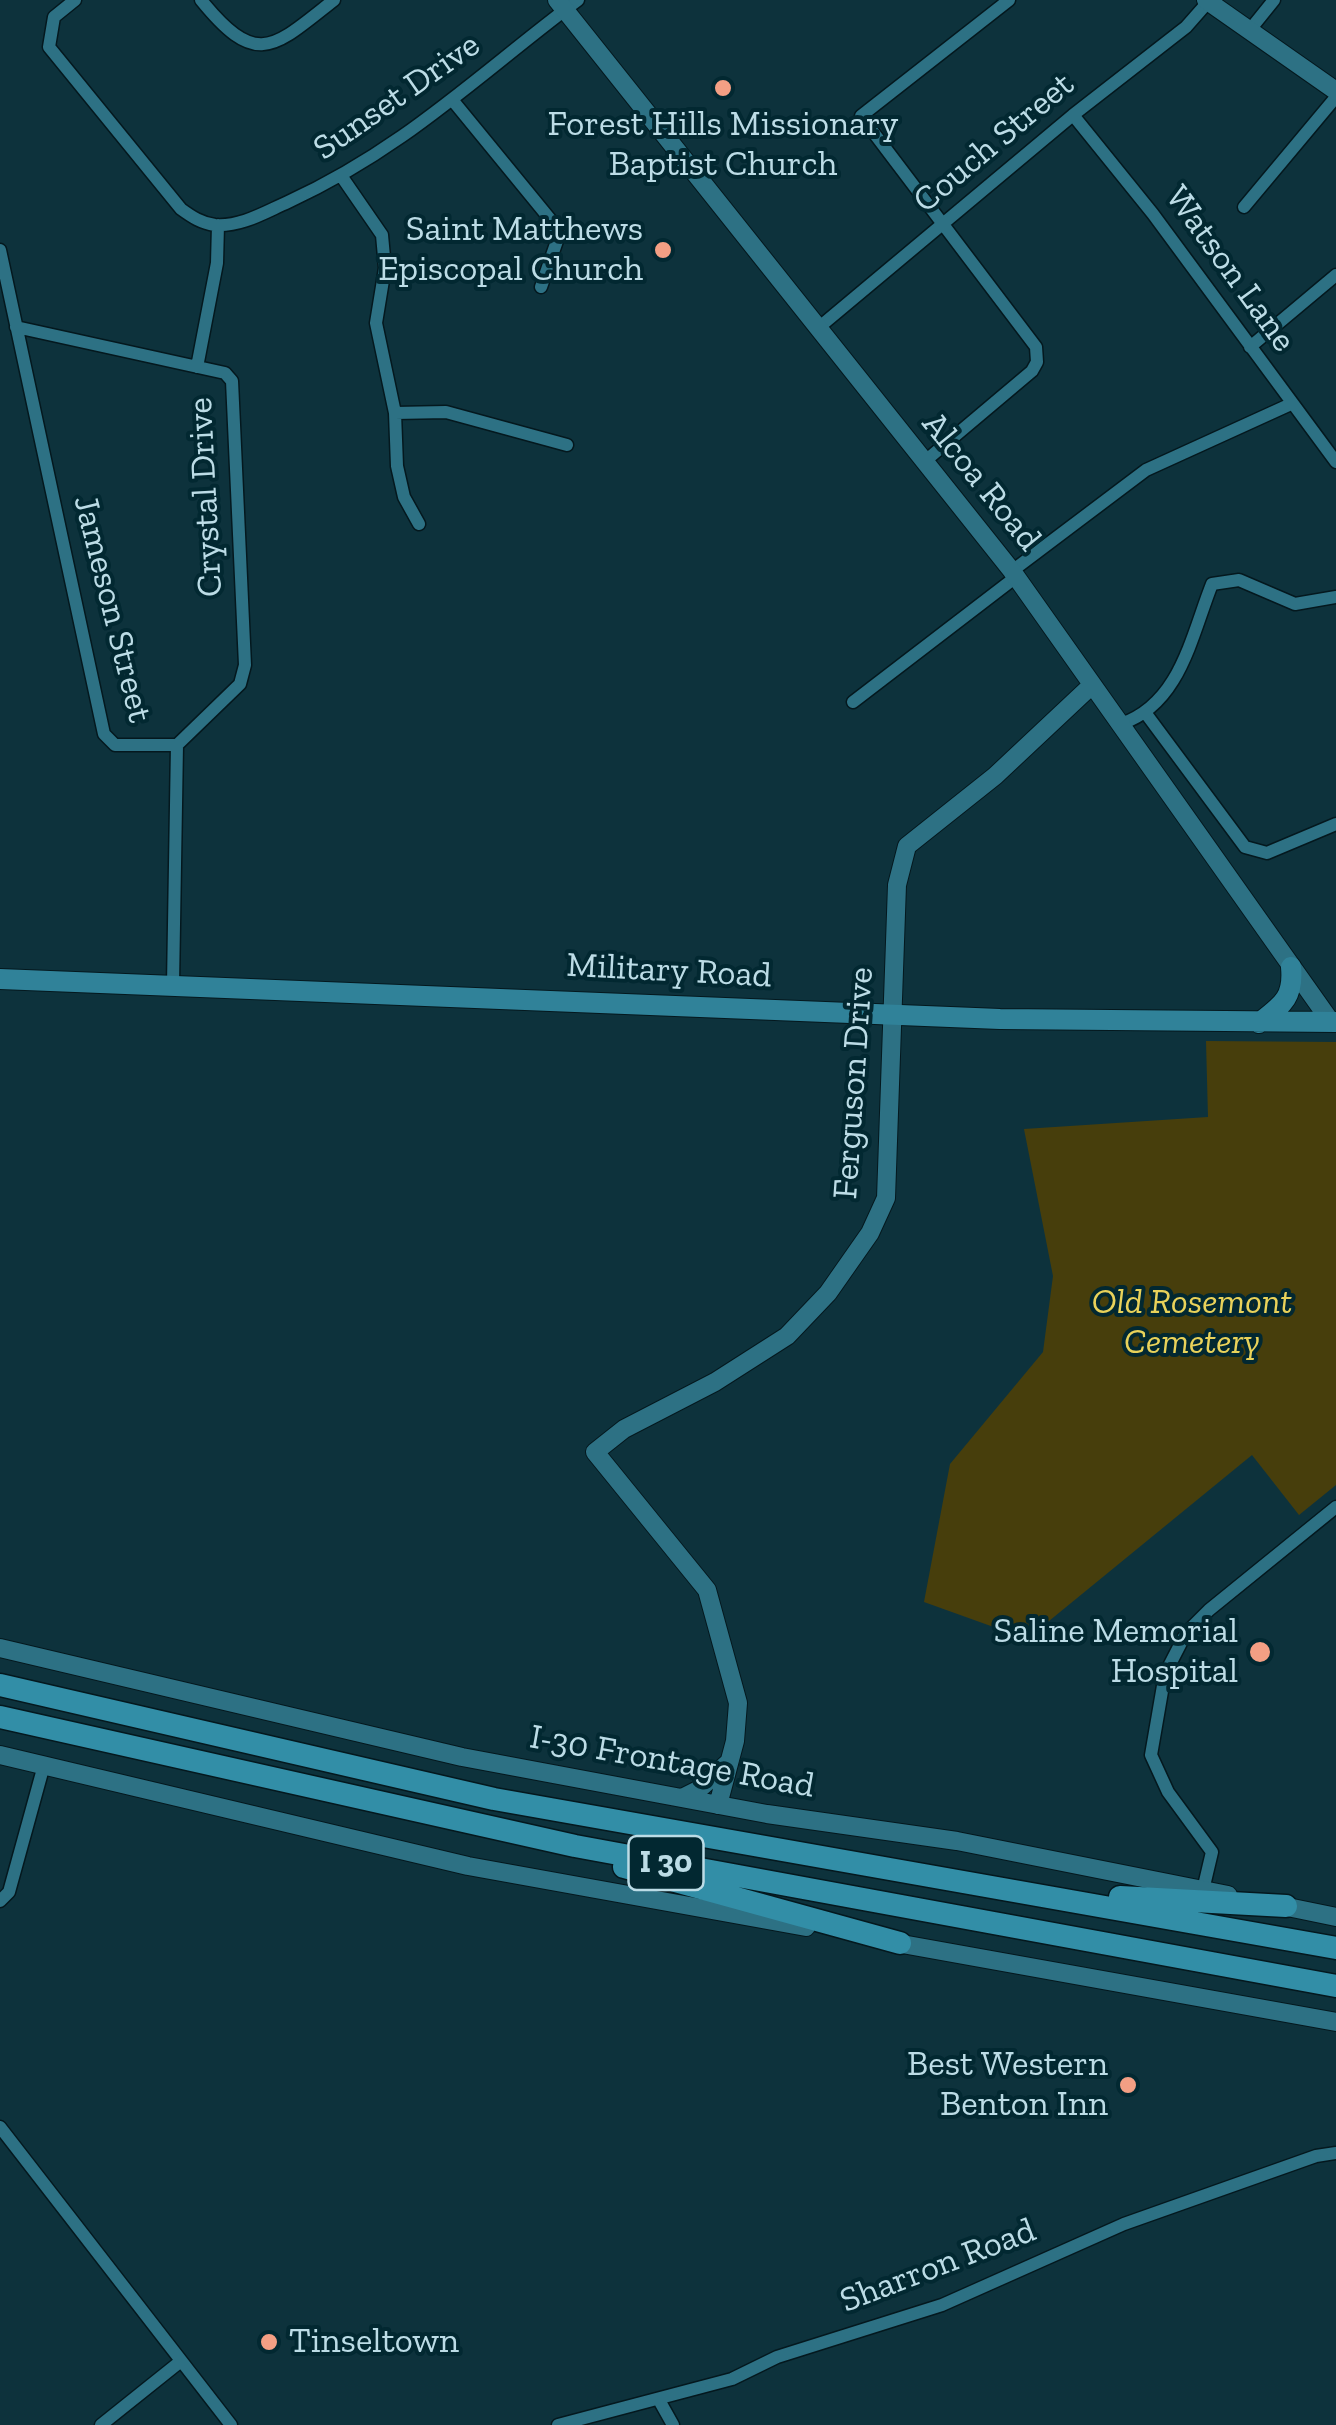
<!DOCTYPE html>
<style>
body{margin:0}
canvas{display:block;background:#0d323c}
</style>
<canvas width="1336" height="2425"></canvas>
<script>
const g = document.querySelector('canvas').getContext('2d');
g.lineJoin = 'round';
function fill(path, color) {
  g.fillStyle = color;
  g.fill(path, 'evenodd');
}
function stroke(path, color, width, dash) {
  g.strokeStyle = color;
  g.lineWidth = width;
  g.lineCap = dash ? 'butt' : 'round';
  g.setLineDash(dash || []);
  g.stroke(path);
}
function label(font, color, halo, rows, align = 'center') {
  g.font = font + ' "Zilla Slab",serif';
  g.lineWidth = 8;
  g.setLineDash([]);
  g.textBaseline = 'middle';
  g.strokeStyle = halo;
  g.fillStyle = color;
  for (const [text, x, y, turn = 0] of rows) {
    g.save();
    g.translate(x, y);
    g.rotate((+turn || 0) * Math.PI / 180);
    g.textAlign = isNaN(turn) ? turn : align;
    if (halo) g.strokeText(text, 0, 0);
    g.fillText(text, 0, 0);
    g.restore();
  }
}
const green = new Path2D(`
 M1206,1041L1336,1042V1485L1299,1515L1252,1455L1027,1639L924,1602L950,1464L1043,1352L1053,1276L1024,1129L1208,1117Z`);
const street = new Path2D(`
 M75,0L54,17L49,47L181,209C192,217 201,223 215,225C241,227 265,212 288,202C404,149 478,75 578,0
 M201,0C257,69 273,48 334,0
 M1249,31L1274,0
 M454,102L554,224L558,238L541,287
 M1073,115L1153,214L1336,462
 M342,177L382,235L385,268L376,323L395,413L397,466L404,497L419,524
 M1244,207L1336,97
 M0,250L104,734L115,745H177L173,984
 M16,327L225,373L232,381L245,665L240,684L177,745
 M817,329L1073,115L1186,27L1208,2
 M1250,347L1336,275
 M197,367L217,263L218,225
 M395,413L446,412L567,445
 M924,462L1032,371L1037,362L1036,347L861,116L1009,0
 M1012,571L1146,470L1291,404
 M853,702L1016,577
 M1147,715L1245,847L1267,853L1336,824
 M1121,724C1180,704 1191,637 1212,584L1239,580L1295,604L1336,597
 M1203,1890L1212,1852L1168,1792L1151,1755L1165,1674L1186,1633L1209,1610L1336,1507
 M0,1901L9,1892L44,1765
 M0,2127L231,2425
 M659,2400L673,2425
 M101,2425L181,2361
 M558,2425L732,2379L777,2357L942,2305L1124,2224L1316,2156L1336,2153`);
const secondary = new Path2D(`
 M557,0L1012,571L1331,1022
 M1206,0L1336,91
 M0,1648L462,1757L767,1814L957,1841L1228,1895
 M0,1755L468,1866L806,1927
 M682,1798L698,1790L728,1763
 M718,1805L735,1741L738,1703L707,1590L595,1452L624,1429L715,1382L787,1336L828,1293L870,1233L886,1198L897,885L907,846L995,776L1092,685
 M1273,1904L1336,1917
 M891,1942L1336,2022`);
const primary = new Path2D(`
 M0,979L1000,1019L1336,1022
 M1259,1023C1282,1005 1294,998 1291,967`);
const highway = new Path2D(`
 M0,1685L494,1799L1336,1948
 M0,1717L575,1846L1336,1986
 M624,1867L900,1943
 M1120,1897L1286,1906`);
const markers = [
 [723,88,10,"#f39f84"],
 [663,250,10,"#f39f84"],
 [1260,1652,12,"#f39f84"],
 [1128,2085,10,"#f39f84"],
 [269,2342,10,"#f39f84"]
];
const shields = [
 [666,1863,75]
];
const shieldNames = [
 ["I 30",666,1863]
];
const streetNames = [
 ["Sunset Drive",397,97,-35],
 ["Couch Street",994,143,-40],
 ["Watson Lane",1230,269,54],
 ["Alcoa Road",981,482,51],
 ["Crystal Drive",206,497,-93],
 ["Jameson Street",112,609,76],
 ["Military Road",669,971,3],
 ["Ferguson Drive",854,1083,-86],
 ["I-30 Frontage Road",672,1762,10],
 ["Sharron Road",938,2266,-21]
];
const poiNames = [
 ["Forest Hills Missionary",723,125,"center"],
 ["Baptist Church",723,165,"center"],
 ["Saint Matthews",643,230],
 ["Episcopal Church",643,270],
 ["Saline Memorial",1238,1632],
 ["Hospital",1238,1672],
 ["Best Western",1108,2065],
 ["Benton Inn",1108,2105],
 ["Tinseltown",289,2342,"left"]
];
const parkNames = [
 ["Old Rosemont",1192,1303],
 ["Cemetery",1192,1343]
];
fill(green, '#473e0c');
stroke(street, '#04181e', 15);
stroke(secondary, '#04181e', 20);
stroke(primary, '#04181e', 22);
stroke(highway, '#04181e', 25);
stroke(street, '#2d7184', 12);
stroke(secondary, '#2d7184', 18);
stroke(primary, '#308299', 20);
stroke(highway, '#328ea7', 22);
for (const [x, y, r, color] of markers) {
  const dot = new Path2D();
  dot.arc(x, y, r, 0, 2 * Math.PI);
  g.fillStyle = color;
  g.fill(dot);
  stroke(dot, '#022831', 4);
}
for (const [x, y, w] of shields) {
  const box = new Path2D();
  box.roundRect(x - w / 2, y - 27, w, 54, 8);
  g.fillStyle = '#022831';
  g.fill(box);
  stroke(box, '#bcdce6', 2.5);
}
label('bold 32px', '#bcdce6', null, shieldNames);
label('35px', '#bcdce6', '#022831', streetNames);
label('35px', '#bcdce6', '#022831', poiNames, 'right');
label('italic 35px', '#e9d25a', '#022831', parkNames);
</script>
